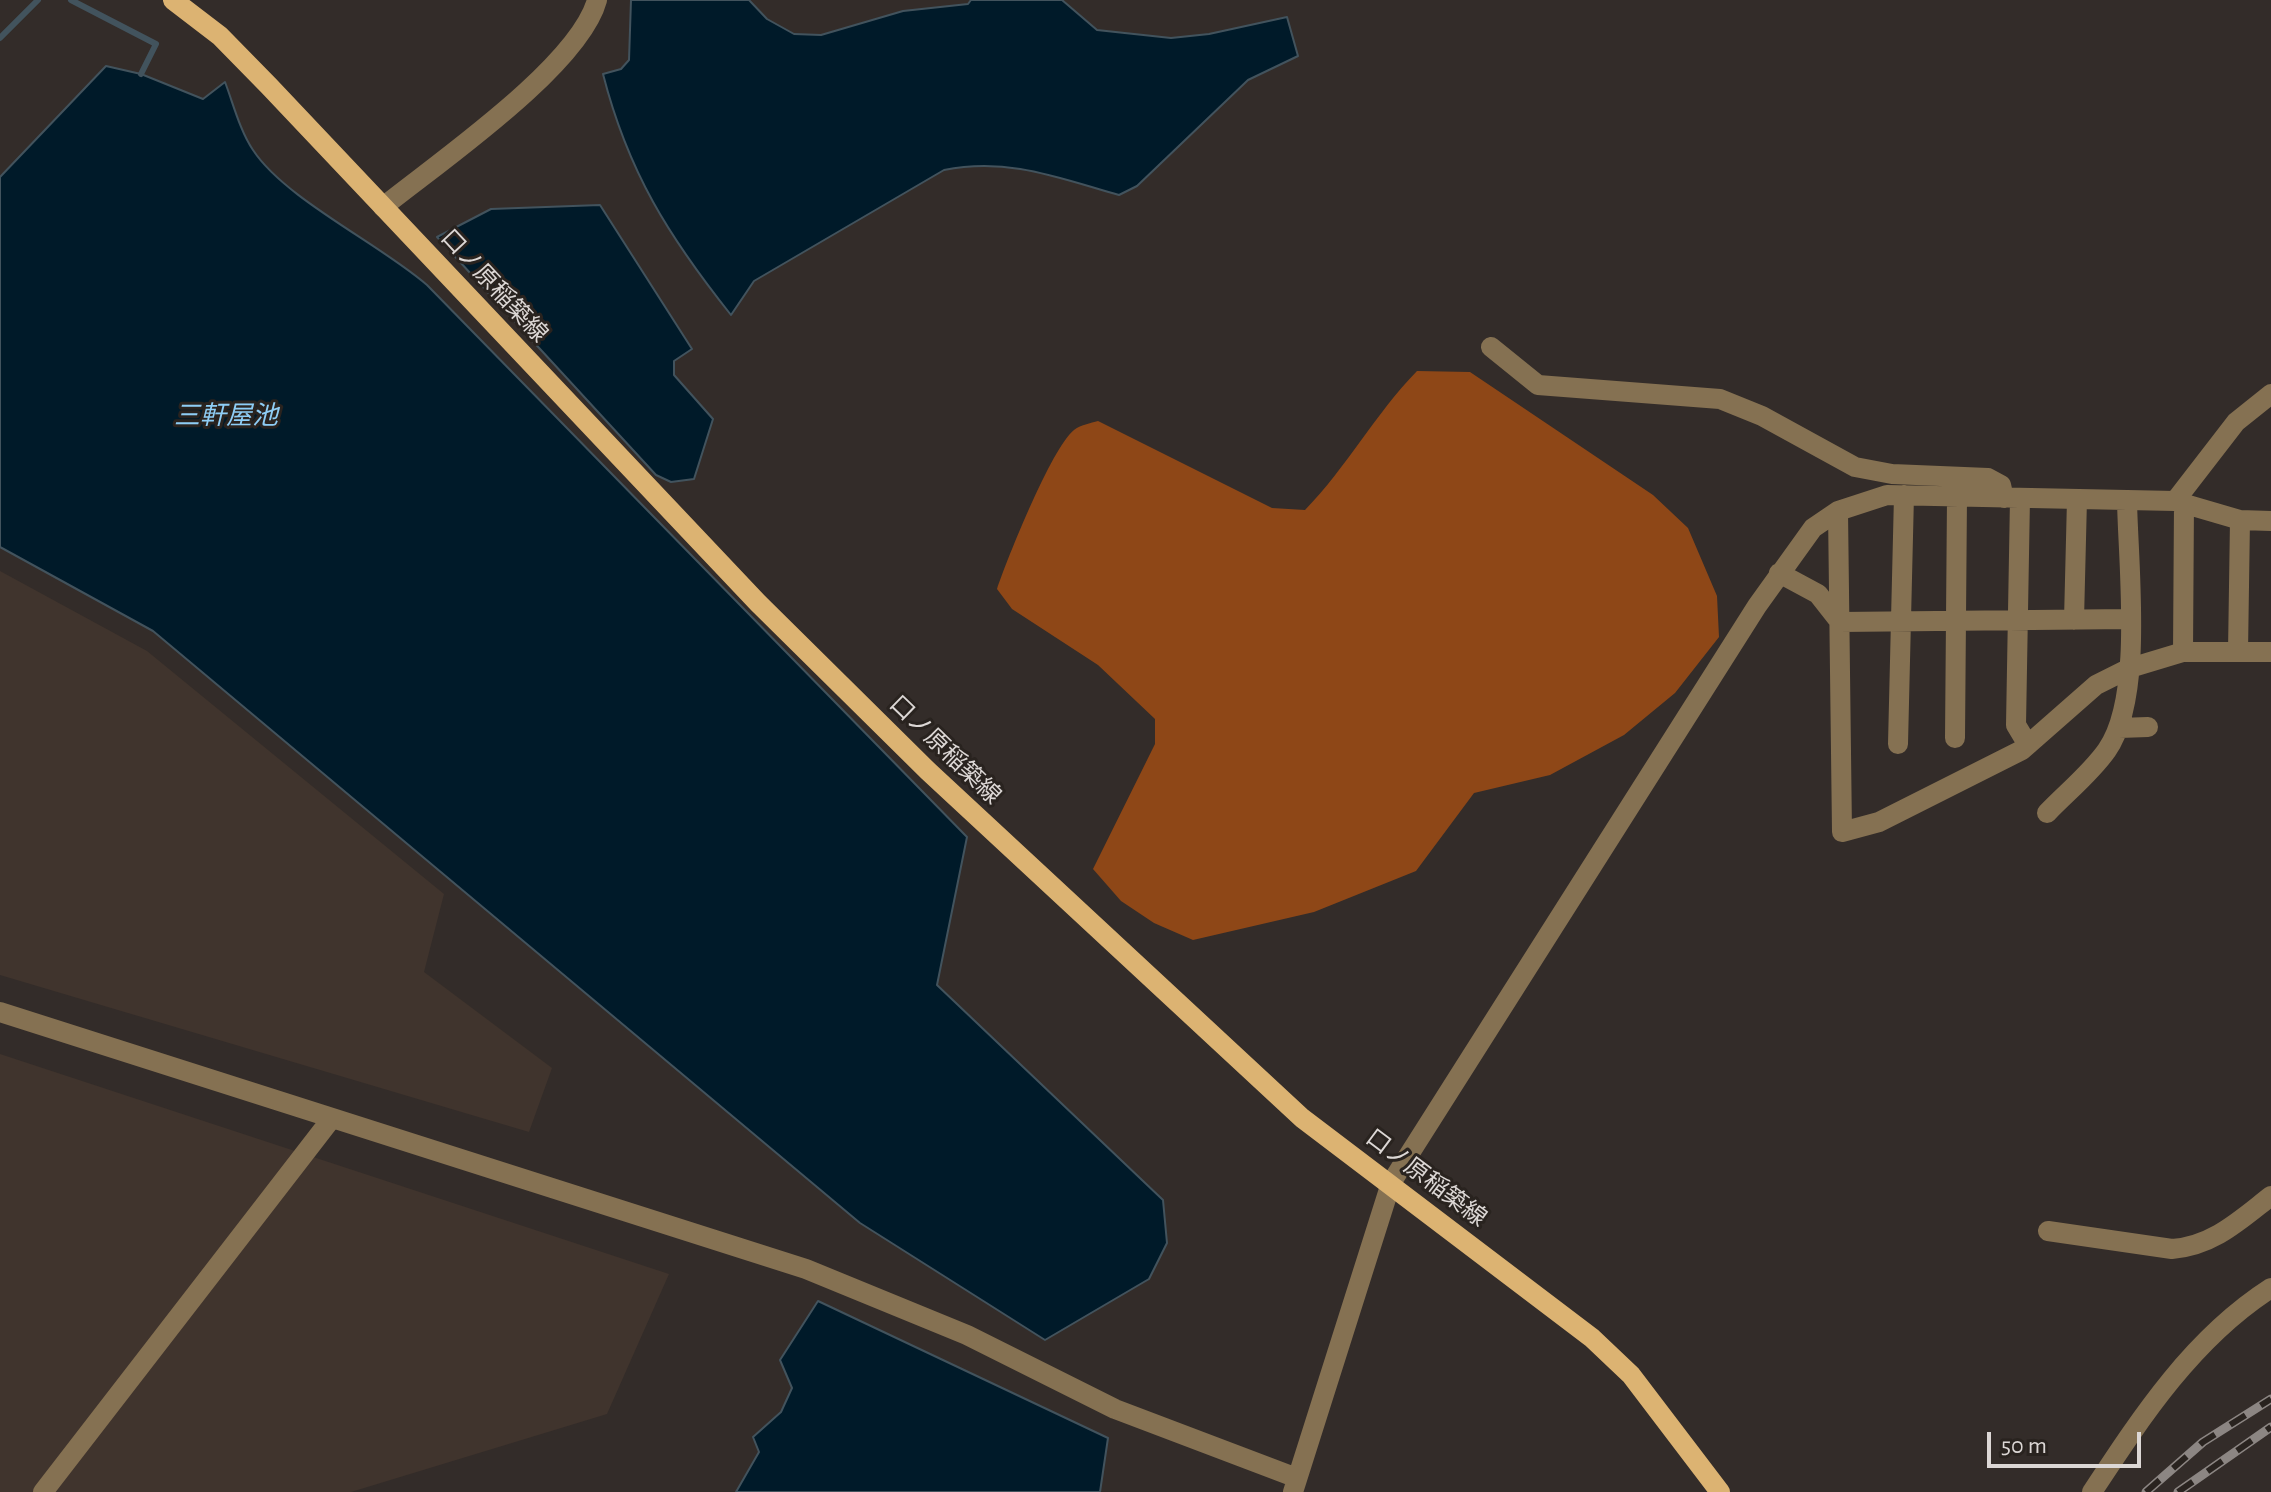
<!DOCTYPE html>
<meta charset="utf-8">
<style>
body{margin:0}
#map{position:relative;width:2271px;height:1492px;overflow:hidden;background:#332c29;font-family:"Alegreya Sans",sans-serif}
canvas{display:block}
.scale{position:absolute;left:1987px;top:1432px;width:154px;height:36px;box-sizing:border-box;border:4px solid #dcd7d5;border-top:0;padding-left:10px;font-size:24px;line-height:28px;white-space:nowrap;color:#dcd7d5;-webkit-text-stroke:6px #29231f;paint-order:stroke}
</style>
<div id="map">
<canvas width="2271" height="1492"></canvas>
<div class="scale">50 m</div>
</div>
<script>
const g = document.querySelector('canvas').getContext('2d');
g.lineJoin = 'round';
function fill(path, color) {
  g.fillStyle = color;
  g.fill(path, 'evenodd');
}
function stroke(path, color, width, dash) {
  g.strokeStyle = color;
  g.lineWidth = width;
  g.lineCap = dash ? 'butt' : 'round';
  g.setLineDash(dash || []);
  g.stroke(path);
}
function label(font, color, halo, rows, align = 'center') {
  g.font = font + ' "Alegreya Sans","Noto Sans JP",sans-serif';
  g.lineWidth = 6;
  g.setLineDash([]);
  g.textBaseline = 'middle';
  g.strokeStyle = halo;
  g.fillStyle = color;
  for (const [text, x, y, turn = 0] of rows) {
    g.save();
    g.translate(x, y);
    g.rotate((+turn || 0) * Math.PI / 180);
    g.textAlign = isNaN(turn) ? turn : align;
    if (halo) g.strokeText(text, 0, 0);
    g.fillText(text, 0, 0);
    g.restore();
  }
}
const built = new Path2D(`
 M0,571L147,651L444,894L424,972L552,1068L529,1132L0,975Z
 M0,1054L669,1274L607,1414L351,1492H0Z`);
const forest = new Path2D(`
 M1417,371L1470,372L1653,495L1688,528L1717,596L1719,637L1675,693L1624,735L1550,775L1474,793L1416,871L1314,912L1193,940L1154,923L1121,901L1093,869L1155,744V719L1098,665L1012,609L997,589C1008,557 1051,449 1074,430C1080,425 1091,423 1098,421L1272,508L1305,510C1347,467 1375,414 1417,371Z`);
const water = new Path2D(`
 M631,0H749L767,19L794,34L821,35L903,11L968,4L971,0H1062L1097,30L1171,38L1209,34L1287,17L1298,56L1248,80L1137,186L1119,195C1059,178 1008,157 944,170L754,281L731,315C669,237 628,172 603,74L621,69L629,60Z
 M106,66L141,74L203,99L225,82C233,103 240,131 253,150C285,199 380,244 427,285L967,837L937,985L1163,1200L1167,1243L1149,1279L1045,1340L860,1223L153,631L0,547V177Z
 M600,205L692,349L674,361V375L713,419L694,479L671,482L656,475L437,237L491,209Z
 M818,1301L1108,1438L1100,1492H736L759,1452L753,1437L781,1412L792,1388L780,1360Z`);
const stream = new Path2D(`
 M71,0L156,44L141,74
 M0,38L38,0`);
const minor = new Path2D(`
 M383,207C439,162 579,66 597,0
 M1491,347L1538,385L1720,399L1762,416L1855,467L1892,474L1988,478L2001,485L2004,498
 M2020,498L2016,725L2028,745
 M2175,501L2236,422L2271,394
 M1838,511L1842,832L1879,822L2022,750L2096,685L2130,668L2183,652H2271
 M1779,573L1818,594L1840,622L2129,619
 M2074,620L2077,499
 M2183,652L2184,503
 M2238,652L2240,520
 M2119,728L2148,727
 M1955,738L1957,497
 M1898,744L1904,495
 M2047,813C2066,793 2091,773 2107,750C2144,697 2128,566 2127,500
 M0,1012L806,1269L967,1335L1115,1409L1297,1478
 M2048,1231L2172,1249C2213,1246 2240,1220 2271,1196
 M43,1492L332,1118
 M1293,1492L1391,1183L1757,606L1813,528L1838,511L1887,495L2175,501L2240,520L2271,521
 M2092,1492C2142,1416 2193,1338 2271,1288`);
const major = new Path2D(`
 M173,0L220,36L269,86L758,603L928,771L1302,1118L1592,1338L1631,1375L1720,1492`);
const rail = new Path2D(`
 M2146,1492L2203,1442L2271,1399
 M2178,1492L2271,1427`);
const streetNames = [
 ["口ノ原稲築線",494,286,47],
 ["口ノ原稲築線",945,750,44],
 ["口ノ原稲築線",1426,1178,37]
];
const waterNames = [
 ["三軒屋池",226,416]
];
fill(built, '#40342d');
fill(forest, '#8e4717');
fill(water, '#001a29');
stroke(water, '#42535d', 2);
stroke(stream, '#42535d', 6);
stroke(minor, '#857152', 20);
stroke(major, '#dcb372', 20);
stroke(rail, '#8c8683', 9);
stroke(rail, '#29231f', 6, [18]);
label('24px', '#dcd7d5', '#29231f', streetNames);
label('italic 26px', '#8ecdf5', '#29231f', waterNames);
</script>
